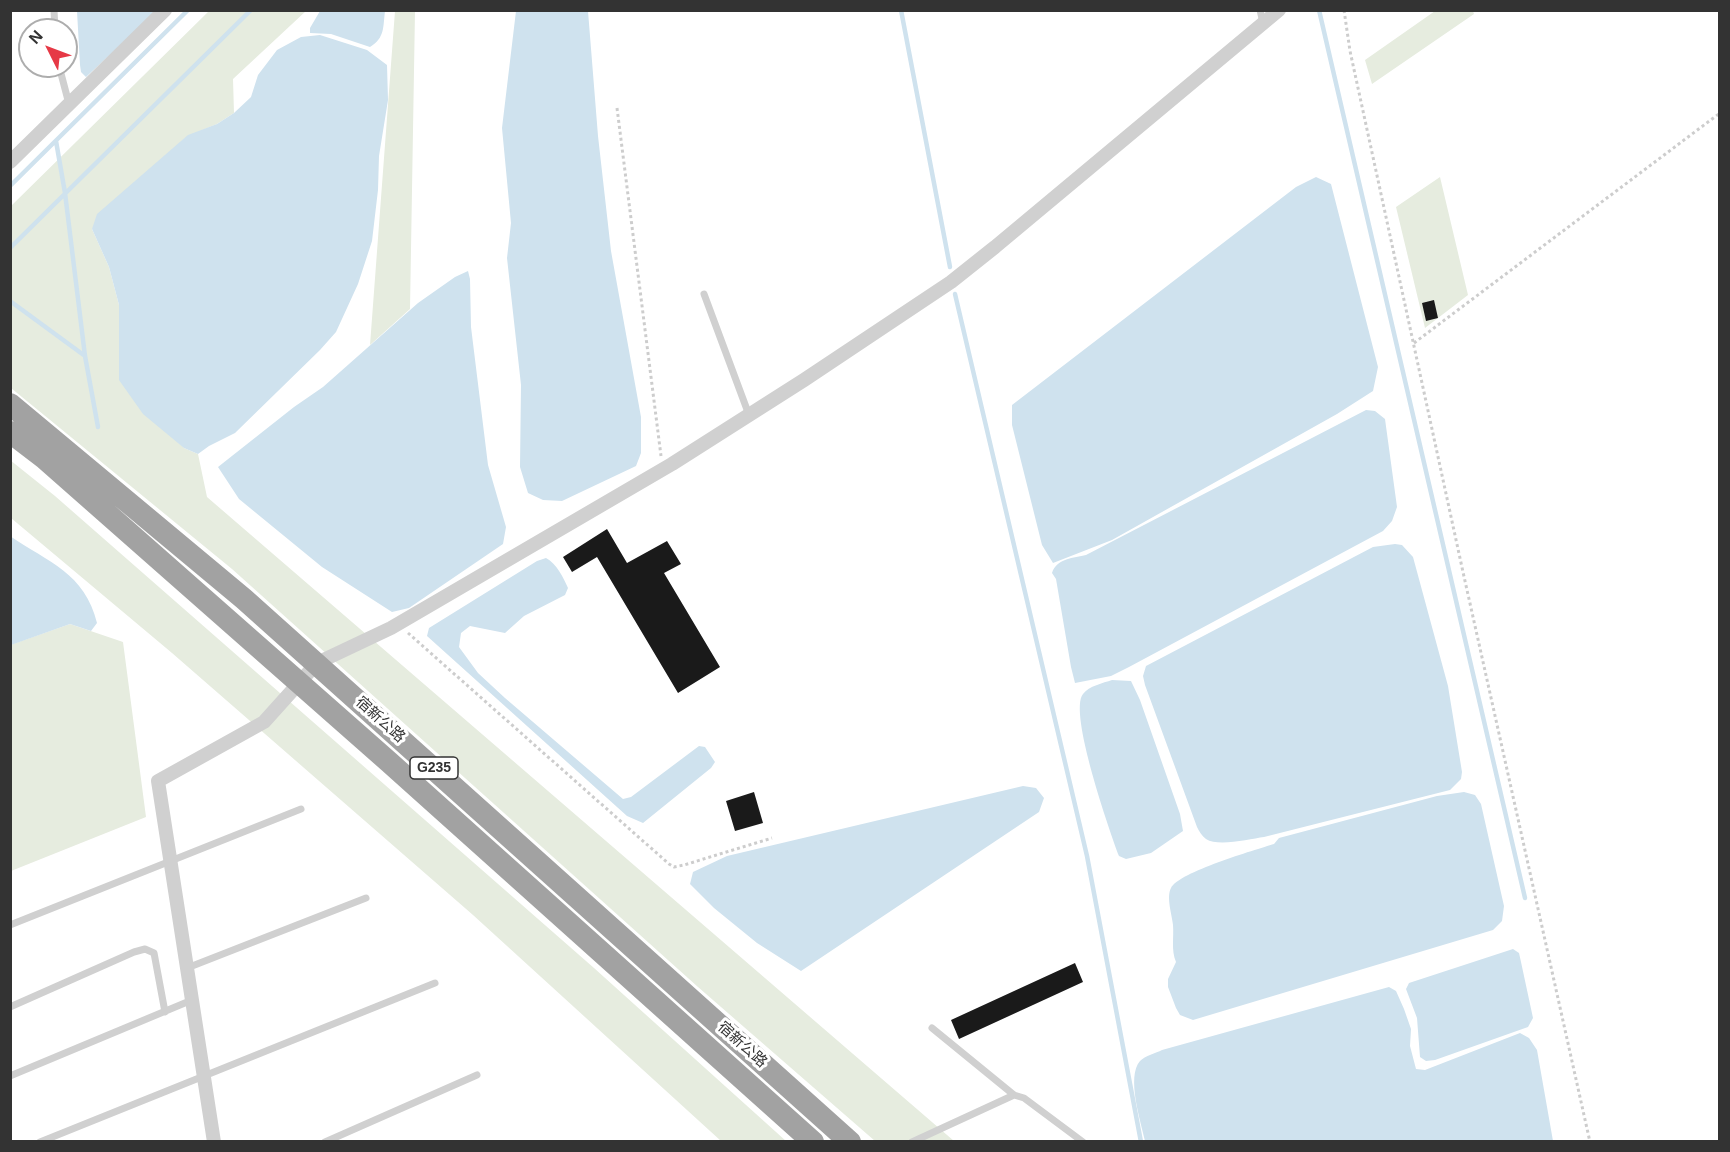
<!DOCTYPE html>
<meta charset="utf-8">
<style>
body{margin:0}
#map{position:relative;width:1730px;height:1152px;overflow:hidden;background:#fff;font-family:Arial,sans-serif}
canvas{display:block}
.frame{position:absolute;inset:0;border:12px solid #333;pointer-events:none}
.north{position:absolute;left:18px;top:18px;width:60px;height:60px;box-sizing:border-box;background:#fff;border:2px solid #adadad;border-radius:50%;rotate:312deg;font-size:16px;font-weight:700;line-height:24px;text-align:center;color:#333}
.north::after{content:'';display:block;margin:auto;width:21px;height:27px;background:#e63946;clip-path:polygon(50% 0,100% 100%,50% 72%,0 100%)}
</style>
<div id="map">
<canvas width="1730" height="1152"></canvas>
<div class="frame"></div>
<div class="north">N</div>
</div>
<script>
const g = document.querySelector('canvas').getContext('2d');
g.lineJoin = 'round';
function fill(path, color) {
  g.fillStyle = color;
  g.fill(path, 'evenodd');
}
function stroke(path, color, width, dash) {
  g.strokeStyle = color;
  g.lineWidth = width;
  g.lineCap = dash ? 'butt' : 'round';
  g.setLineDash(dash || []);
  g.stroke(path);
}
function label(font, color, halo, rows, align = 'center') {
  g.font = font + ' Arial,"Noto Sans SC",sans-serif';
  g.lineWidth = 6;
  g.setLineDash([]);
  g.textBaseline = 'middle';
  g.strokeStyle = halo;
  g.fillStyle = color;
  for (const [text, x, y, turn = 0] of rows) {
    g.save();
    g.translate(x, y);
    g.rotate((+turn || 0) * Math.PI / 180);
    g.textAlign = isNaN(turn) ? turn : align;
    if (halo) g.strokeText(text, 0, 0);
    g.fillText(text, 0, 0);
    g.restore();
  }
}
const green = new Path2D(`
 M209,11H306L233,79L234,113L217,124L188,136L92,229L109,267L119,305V365L184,448L198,454L207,497L954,1141H875L698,987L232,569L11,388V206Z
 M395,11H415L410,309L370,345Z
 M1435,11H1473L1474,14L1372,84L1365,60Z
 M1440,177L1468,295L1425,328L1396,207Z
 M10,460L55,496L594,968L786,1141H721L473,915L172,653L11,518Z
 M70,624L123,642L146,817L11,871L10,645Z`);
const water = new Path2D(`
 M77,11H157L86,77L81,72L80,65Z
 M320,11H385C383,27 385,38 370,47L331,34L310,33V28Z
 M516,11H588L598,136L611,251L641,417V453L636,466L562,501L543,500L528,493L520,467L521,385L507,258L511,223L502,128Z
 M320,35L367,50L387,65L388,100L379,156L378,190L372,241L358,284L336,332L320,350L235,433L209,446L198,454L184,448L143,414L119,380V305L109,267L92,229L97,214L188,135L217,124L234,113L251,97L258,75L277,50L301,37Z
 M1316,177L1331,184L1378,367L1373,391L1337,414L1112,540L1053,563L1042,545L1012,425V405L1296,187Z
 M468,271L470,279L471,327L488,465L506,527L503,544L409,608L392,612L322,567L239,499L218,467L294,407L323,387L418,303L455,277Z
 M1366,410L1375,411L1385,419L1397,507L1392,521L1383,531L1129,667L1111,676L1075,683L1071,667L1056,579L1052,573C1057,558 1074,558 1086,555Z
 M10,536C48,562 85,573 97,623L91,631L70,624L11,645Z
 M1395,544L1402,545L1413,557L1448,686L1462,772L1461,779L1450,790L1264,837C1250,839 1218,847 1206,839C1202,836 1199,831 1197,827L1145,685L1143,676L1146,666L1373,547Z
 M546,558C557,564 563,577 568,588L565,595L524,616L505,633L470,626L461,633L459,647L478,673L505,698L623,799L631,797L699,746L705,747L715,762L711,768L643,823L627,816L427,636L429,628L537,561Z
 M1112,680L1131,681L1140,700L1180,814L1183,831L1151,853L1126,859L1119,856C1110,832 1068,712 1083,694C1089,686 1103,683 1112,680Z
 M1023,786L1036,788L1044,798L1039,812L801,971L757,943L714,908L690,884L693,872L727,856Z
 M1464,792L1475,795L1481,804L1504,906L1502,921L1493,930L1193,1020L1180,1015L1176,1008L1168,987V979L1176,962C1171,950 1174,938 1173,925C1172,915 1166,897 1171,888C1179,872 1255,850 1274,844L1279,838L1437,796Z
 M1513,949L1519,953L1521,962L1533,1018L1528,1027L1435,1060L1426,1061L1420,1057L1417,1018L1406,989L1409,983Z
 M1389,987L1396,991L1404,1009L1411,1029L1410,1046L1416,1069L1425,1070L1520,1033L1529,1038L1537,1050L1553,1141H1145C1141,1122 1126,1077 1140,1061C1145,1056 1156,1053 1162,1050Z`);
const stream = new Path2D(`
 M901,10L950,267
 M1319,10L1525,898
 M56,141L65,193L85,356L98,427
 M10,186L188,10
 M10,248L251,10
 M955,294L1087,856L1141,1142
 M10,301L85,356`);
const building = new Path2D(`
 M1434,300L1438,318L1426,321L1422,303Z
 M607,529L627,563L667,541L681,564L664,573L720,667L678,693L597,557L572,572L563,557Z
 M754,792L763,823L735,831L726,801Z
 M1075,963L1083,982L959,1039L951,1020Z`);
const path = new Path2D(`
 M1344,10L1350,51L1463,572L1590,1142
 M617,108L661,456
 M1414,343L1720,113
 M408,633L669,864L674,867L684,865L772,838`);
const service = new Path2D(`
 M54,10L55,30
 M1260,10L1263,23
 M59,66L69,104
 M704,294L749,415
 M10,925L301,809
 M187,968L366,898
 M10,1007L134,952L145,949L154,953L165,1012
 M932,1028L1014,1095L1024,1098L1083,1142
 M10,1076L192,1000
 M40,1142L435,983
 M325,1142L477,1075
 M912,1142L1014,1095`);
const minor = new Path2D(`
 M10,162L165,10
 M214,1142L158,781L264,722L317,663L391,628L672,464L804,380L951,282L995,247L1279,10`);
const trunk = new Path2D(`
 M10,404L244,599L850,1142
 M10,432L44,458L389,762L813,1142`);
const shields = [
 [434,768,48]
];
const shieldNames = [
 ["G235",434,768]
];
const streetNames = [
 ["宿新公路",380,720,42],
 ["宿新公路",742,1045,42]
];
fill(green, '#e6ecdf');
fill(water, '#cfe2ee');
stroke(stream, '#cfe2ee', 4.5);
fill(building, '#1a1a1a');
stroke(path, '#cdcdcd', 3, [3, 3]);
stroke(service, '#d0d0d0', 7);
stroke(minor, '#d0d0d0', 14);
stroke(trunk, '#a2a2a2', 22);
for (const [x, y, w] of shields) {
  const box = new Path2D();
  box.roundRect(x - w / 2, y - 11, w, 22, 4.5);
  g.fillStyle = '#fff';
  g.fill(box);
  stroke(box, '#333', 1.5);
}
label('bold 14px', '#333', null, shieldNames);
label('15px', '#333', '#fff', streetNames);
</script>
